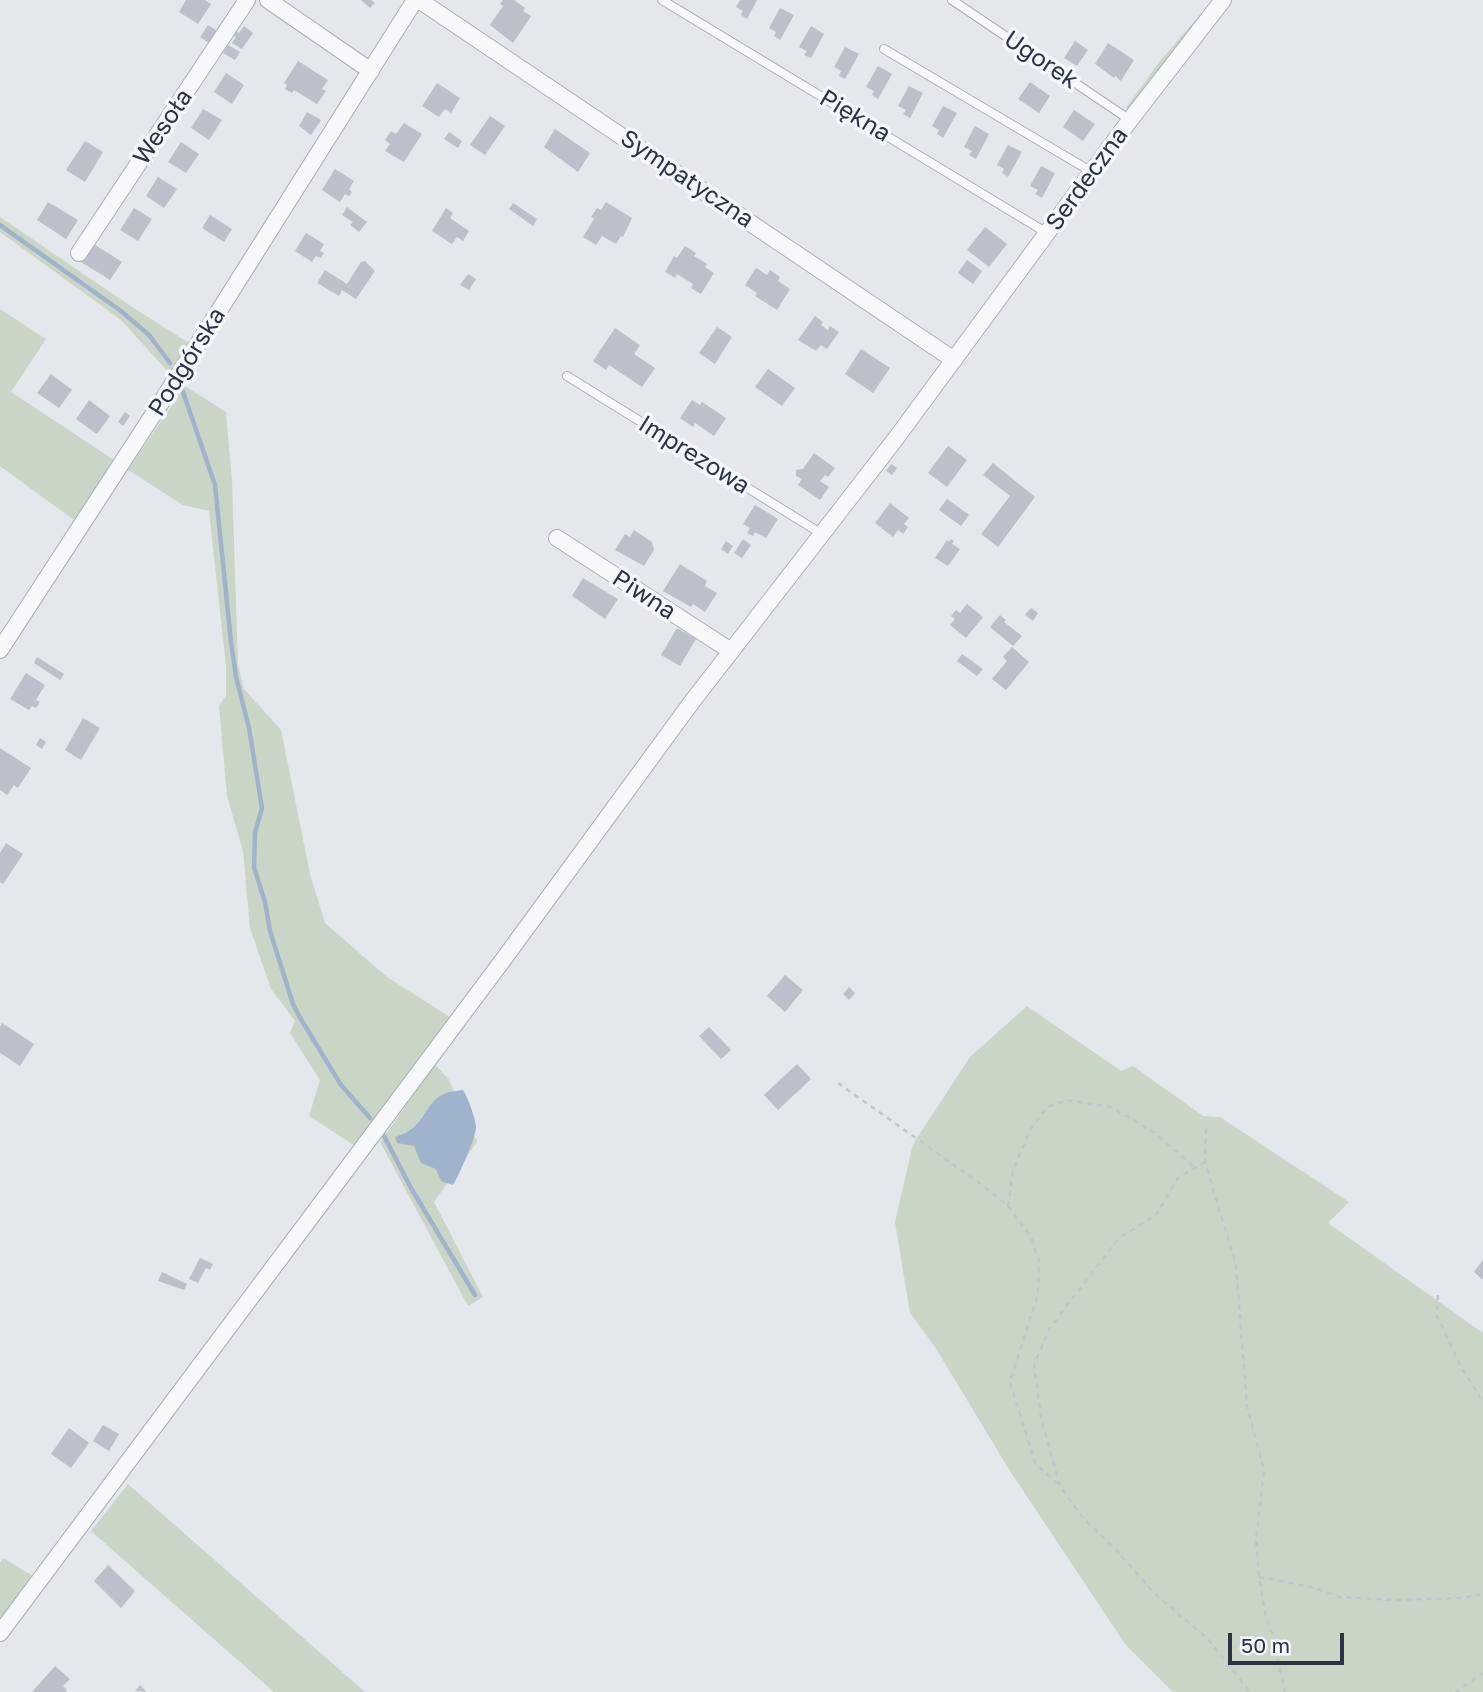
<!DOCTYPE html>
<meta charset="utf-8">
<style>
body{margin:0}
#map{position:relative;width:1483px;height:1692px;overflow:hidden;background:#e4e7ec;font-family:"Golos Text",sans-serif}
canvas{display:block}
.scale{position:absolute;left:1228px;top:1633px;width:116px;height:32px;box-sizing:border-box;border:4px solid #2b3445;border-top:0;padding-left:9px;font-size:21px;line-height:24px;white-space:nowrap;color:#2b3445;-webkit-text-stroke:5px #f4f6f9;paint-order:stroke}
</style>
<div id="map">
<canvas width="1483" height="1692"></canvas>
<div class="scale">50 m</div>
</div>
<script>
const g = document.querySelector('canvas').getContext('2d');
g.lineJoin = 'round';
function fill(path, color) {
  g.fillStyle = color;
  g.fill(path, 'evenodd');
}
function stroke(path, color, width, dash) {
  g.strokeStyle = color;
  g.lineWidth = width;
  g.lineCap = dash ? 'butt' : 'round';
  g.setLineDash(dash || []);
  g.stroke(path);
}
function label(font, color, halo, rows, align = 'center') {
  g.font = font + ' "Golos Text",sans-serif';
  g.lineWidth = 7;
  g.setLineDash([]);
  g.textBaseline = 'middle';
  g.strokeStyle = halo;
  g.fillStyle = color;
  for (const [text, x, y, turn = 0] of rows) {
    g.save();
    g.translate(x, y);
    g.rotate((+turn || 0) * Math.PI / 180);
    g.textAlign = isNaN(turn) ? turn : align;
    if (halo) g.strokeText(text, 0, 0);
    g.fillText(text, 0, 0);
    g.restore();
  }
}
const green = new Path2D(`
 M1213,0H1217L1132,111L1126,108L1160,61Z
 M0,217L129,305L189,343L169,373L121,320L0,232Z
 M0,309L46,339L11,392L117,462L78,523L0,466Z
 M185,386L226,412L232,481L238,665L244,689L281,730L310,874L325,923L387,977L453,1019L355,1146L309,1116L320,1080L290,1033L295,1021L271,989L250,928L243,851L227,796L219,706L226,695V666L209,511L183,505L128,470Z
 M1027,1006L1121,1071L1133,1066L1203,1116L1220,1117L1349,1202L1328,1223L1483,1333V1692H1173L1125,1644L1010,1471L935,1347L910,1313L895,1222L913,1144L970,1057Z
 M435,1065L448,1078L477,1142L434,1202L483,1297L468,1306L380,1142Z
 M128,1484L365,1692H274L91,1531Z
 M3,1558L33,1576L0,1623V1563Z`);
const water = new Path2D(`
 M463,1090C468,1098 475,1117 476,1127C476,1137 459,1176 453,1185L441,1181L436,1169L421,1163L414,1146L397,1143L395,1137C428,1128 422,1102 446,1093C451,1091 458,1091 463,1090Z`);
const stream = new Path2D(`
 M0,225L121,311L149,335L170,363
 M181,386L215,485L231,642L236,677L249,728L262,808L255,833L254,867L265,902L270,931L293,1004L302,1021L341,1085L370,1118
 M383,1134L411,1188L475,1295`);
const building = new Path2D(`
 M186,0H205L211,4L198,24L179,12Z
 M361,0H371L375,3L370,8Z
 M503,0H514L525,8L523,11L531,16L513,43L490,25L503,6L500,4Z
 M740,0H757L747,19L741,15L743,11L736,7Z
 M780,8L794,15L780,40L774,36L776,32L769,28Z
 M208,25L220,33L212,45L200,37Z
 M244,26L253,33L242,49L232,43L236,37L232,35L235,31L239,33Z
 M811,26L824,34L811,58L804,55L807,51L799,47Z
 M1075,41L1088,50L1077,66L1064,58Z
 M1108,43L1134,60L1121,81L1115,76L1114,78L1095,64Z
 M228,45L240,52L235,60L223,53Z
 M845,47L859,54L845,79L839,76L841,71L834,67Z
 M298,61L328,80L322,89L326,91L317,104L294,90L292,93L285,89L287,85L284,83Z
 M878,66L892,74L878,99L872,95L874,91L866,87Z
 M226,73L244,85L232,104L214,92Z
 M1030,82L1050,96L1039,113L1018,99Z
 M437,83L460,98L451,113L445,109L439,117L422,106Z
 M909,86L923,93L910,118L903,114L906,110L898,106Z
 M943,106L957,113L943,138L937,134L939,130L932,126Z
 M203,109L222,120L209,140L191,128Z
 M1074,110L1095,124L1083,141L1063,127Z
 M307,112L321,120L311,135L299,126Z
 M490,116L505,126L485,155L470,145Z
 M404,123L422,134L404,162L385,151L390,144L385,140L391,131L396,134Z
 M975,126L989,134L976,159L969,155L972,151L964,147Z
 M555,129L590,153L578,172L544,147Z
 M449,132L462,141L458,148L444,139Z
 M85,141L103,152L85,182L66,170Z
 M181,142L199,154L186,173L168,162Z
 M1008,145L1022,152L1008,177L1002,173L1004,169L997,165Z
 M1041,166L1055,173L1042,198L1035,194L1038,190L1030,186Z
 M335,169L354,181L349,189L352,192L349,196L345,194L340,202L322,190Z
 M158,177L177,189L164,208L146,196Z
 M48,202L78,220L66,239L37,220Z
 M606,202L632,218L623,237L621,236L616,244L602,236L596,245L583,237L594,219L591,217L597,208L601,210Z
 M513,203L537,219L533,226L509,209Z
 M347,207L367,222L359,232L350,225L353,222L342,215Z
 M134,208L152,219L138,241L120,230Z
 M446,208L453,213L450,218L469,231L463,241L457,237L452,244L432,231Z
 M210,215L232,229L224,242L202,228Z
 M985,227L1007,244L989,267L967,250Z
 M306,233L324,244L320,251L324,253L321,258L316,256L312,262L295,251Z
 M92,243L122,262L110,280L81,262Z
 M685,246L696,253L694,256L707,264L705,267L714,273L701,294L691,288L693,284L677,274L675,278L665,272L674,256L677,258Z
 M967,260L982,271L973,284L958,273Z
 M365,261L375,271L356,299L342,290L339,296L317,283L325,270L347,284L361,262Z
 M756,268L767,275L770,270L780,277L778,281L790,289L777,310L755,296L757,293L745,285Z
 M468,274L476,279L469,290L460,285Z
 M815,316L823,322L821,325L828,330L830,326L839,332L827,349L821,345L816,351L798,340Z
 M717,327L732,337L715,364L699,353Z
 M615,328L640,345L634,354L655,368L642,387L609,365L606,370L593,361Z
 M861,349L890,368L873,393L845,374Z
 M768,369L795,388L782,406L755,387Z
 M51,374L72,390L59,408L37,393Z
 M89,400L110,416L97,434L76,419Z
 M692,400L700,405L702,402L726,418L714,436L695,423L693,427L680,418Z
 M125,412L130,416L123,426L118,422Z
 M948,446L967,460L947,487L928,473Z
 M814,453L835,468L828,477L825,475L820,481L829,487L820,500L798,485L802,479L796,476V470L803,469Z
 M993,463L1035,497L998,547L981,534L1010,496L983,475Z
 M891,464L897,468L892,475L886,471Z
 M947,499L969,515L961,526L939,510Z
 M890,503L909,518L904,524L908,527L903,534L898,530L893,537L875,523Z
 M755,505L778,519L766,538L755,532L753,536L747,533L750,528L743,524Z
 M634,530L652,542L654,550L644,566L615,550L625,534L630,537Z
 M743,539L751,545L742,558L734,553Z
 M951,539L954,541L952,544L960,549L948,566L935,558L947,540L949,542Z
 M726,541L733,546L728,554L721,549Z
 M680,564L707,581L705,586L717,593L705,612L693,604L691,607L663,591Z
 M583,578L618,599L605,619L572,596Z
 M967,604L983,617L966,638L950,625L955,619L951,616L956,610L960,613Z
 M1031,608L1038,613L1033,621L1025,615Z
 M1000,615L1006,620L1004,622L1022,636L1013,646L990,627Z
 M677,628L696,639L680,666L661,655Z
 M1012,647L1029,662L1006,690L992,679L1007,661L1003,657Z
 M962,654L983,669L977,676L957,661Z
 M37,657L64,674L60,680L34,663Z
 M26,673L45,685L36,700L40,702L36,708L32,706L29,710L10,699Z
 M83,718L100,728L81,760L65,750Z
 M40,738L46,742L42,749L36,745Z
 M0,748L31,768L18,788L14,785L7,795L0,790Z
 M6,843L23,854L3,884L0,882V853Z
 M785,975L803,990L785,1012L767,996Z
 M849,987L855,993L849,1000L843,994Z
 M2,1023L34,1044L20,1066L0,1053V1027Z
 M709,1027L731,1050L721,1059L699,1036Z
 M797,1064L811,1079L778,1110L764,1095Z
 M200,1258L213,1264L210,1270L206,1268L198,1283L189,1279Z
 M1483,1260V1280L1474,1272Z
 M162,1272L187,1284L184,1290L158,1281Z
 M103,1425L119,1434L109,1451L93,1441Z
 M69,1428L89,1443L71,1468L51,1454Z
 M108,1565L135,1591L121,1608L94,1581Z
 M55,1666L70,1679L63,1686L67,1690L65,1692H32Z
 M140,1685L146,1691L145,1692L135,1691Z`);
const path = new Path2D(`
 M838,1083L978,1182L1008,1206L1031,1237L1039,1261L1038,1294L1010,1382L1035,1463L1060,1486
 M1206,1129L1205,1162L1236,1265L1247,1406L1264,1470L1256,1541L1259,1577L1266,1618L1272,1633L1285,1692
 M1205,1162L1178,1178L1156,1215L1118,1239L1050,1328L1034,1365L1041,1417L1060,1486L1083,1518L1116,1550L1156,1595L1207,1638L1250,1692
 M1008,1206L1013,1170L1031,1129L1047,1107L1067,1100L1111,1107L1155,1133L1195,1168
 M1438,1295L1437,1316L1462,1369L1483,1402
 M1259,1577L1311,1587L1340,1597L1394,1600L1461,1598L1483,1594
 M1455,1692L1483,1673`);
const lane = new Path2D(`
 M662,0L1047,233
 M952,0L1130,120
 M884,49L1092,172
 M567,376L822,534`);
const street = new Path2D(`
 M268,0L371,71
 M419,0L954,360
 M79,253L247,0
 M557,538L731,651
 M0,650L164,398L415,0
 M0,1633L503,960L691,703L897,437L1130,120L1223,0`);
const streetNames = [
 ["Ugorek",1041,60,34],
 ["Piękna",855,116,31],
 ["Wesoła",163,127,-56],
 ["Sympatyczna",687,179,34],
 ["Serdeczna",1087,179,-54],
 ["Podgórska",187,362,-58],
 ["Imprezowa",694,455,32],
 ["Piwna",644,595,33]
];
fill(green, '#c9d6c5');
fill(water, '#9fb4cc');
stroke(stream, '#9fb4cc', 4.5);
fill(building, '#bbc0ca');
stroke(lane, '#a9aeb7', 10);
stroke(street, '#a9aeb7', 18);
stroke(path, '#c2c5cb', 2.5, [5, 5]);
stroke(lane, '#f7f8fa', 8);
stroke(street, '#f7f8fa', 16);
label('24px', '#2b3445', '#f4f6f9', streetNames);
</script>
